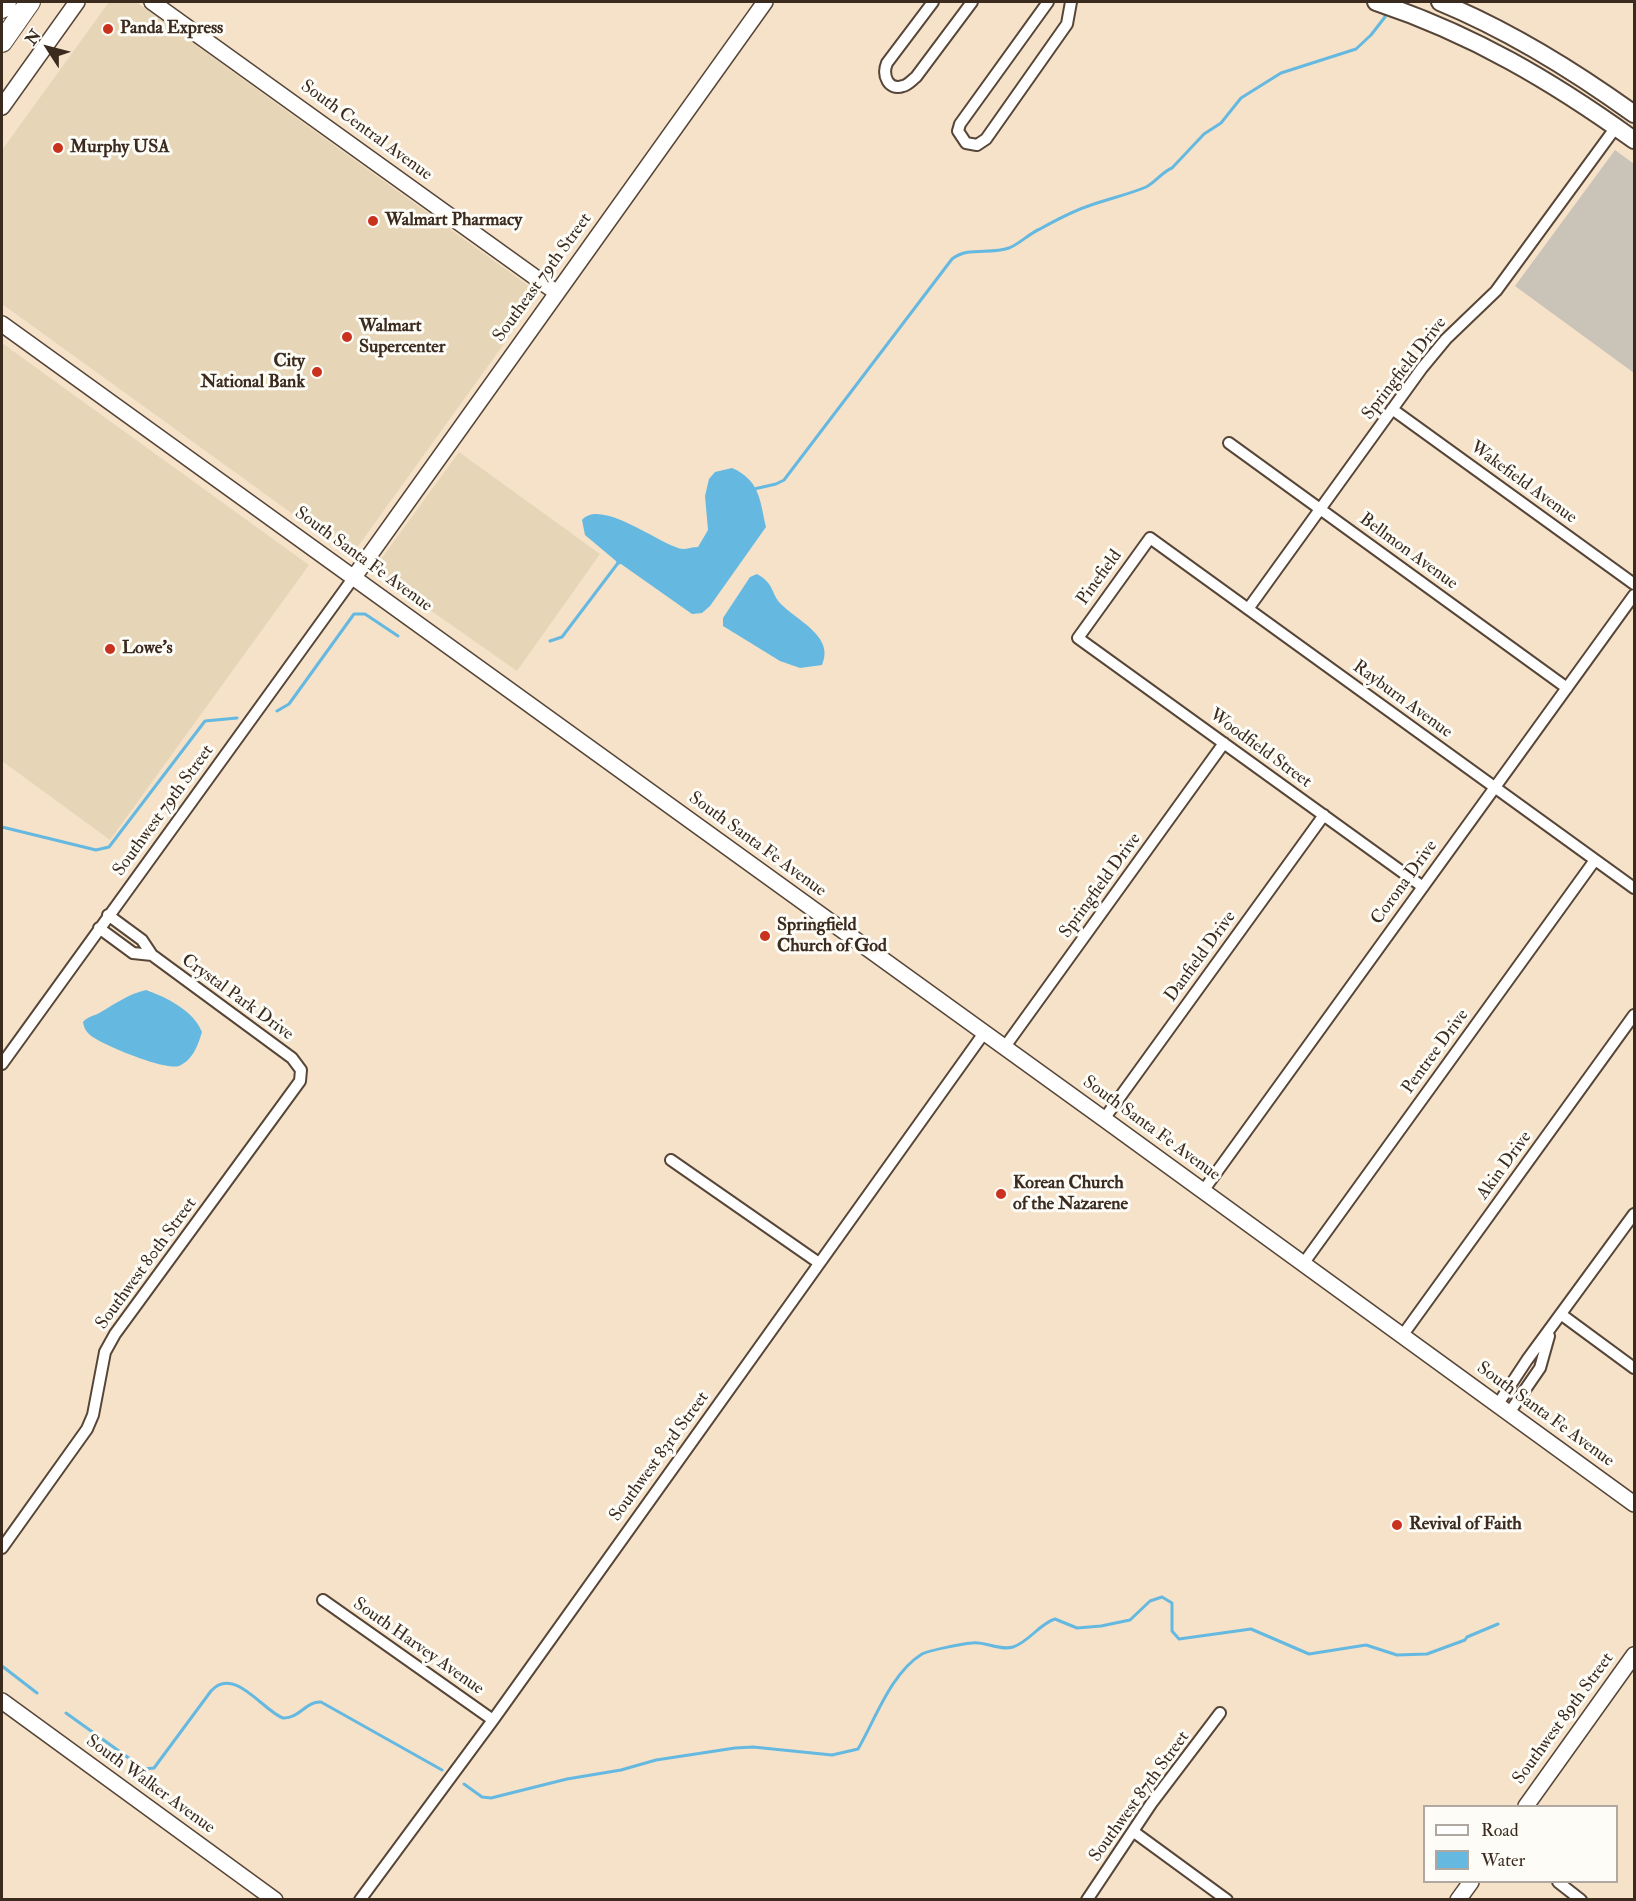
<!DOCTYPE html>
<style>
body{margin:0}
#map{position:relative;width:1636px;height:1901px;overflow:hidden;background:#f5e2c9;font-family:"IM FELL Double Pica",serif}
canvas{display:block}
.frame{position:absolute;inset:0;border:3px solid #3b2a1e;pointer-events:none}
.legend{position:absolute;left:1423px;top:1805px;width:195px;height:78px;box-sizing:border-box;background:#fdfcf7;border:2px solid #afa8a0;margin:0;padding:8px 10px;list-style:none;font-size:18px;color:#3b2a1e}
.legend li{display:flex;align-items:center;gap:12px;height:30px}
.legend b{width:30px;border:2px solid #afa8a0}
.north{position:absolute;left:18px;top:18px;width:60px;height:60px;-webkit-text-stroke:4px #fdfcf7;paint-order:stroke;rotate:306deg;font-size:16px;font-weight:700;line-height:24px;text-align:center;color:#3b2a1e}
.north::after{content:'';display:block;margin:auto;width:21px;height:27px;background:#3b2a1e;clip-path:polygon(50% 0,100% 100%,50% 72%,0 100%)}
</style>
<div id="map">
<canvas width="1636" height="1901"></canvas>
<div class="frame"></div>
<ul class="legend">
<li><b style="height:8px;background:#fff"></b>Road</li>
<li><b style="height:16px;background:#65b9e1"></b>Water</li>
</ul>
<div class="north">N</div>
</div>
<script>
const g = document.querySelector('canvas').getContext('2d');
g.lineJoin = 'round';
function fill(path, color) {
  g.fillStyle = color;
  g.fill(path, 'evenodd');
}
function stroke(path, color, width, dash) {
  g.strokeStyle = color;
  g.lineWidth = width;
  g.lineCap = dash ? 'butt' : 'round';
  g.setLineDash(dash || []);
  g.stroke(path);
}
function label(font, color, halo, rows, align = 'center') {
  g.font = font + ' "IM FELL Double Pica",serif';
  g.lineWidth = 6;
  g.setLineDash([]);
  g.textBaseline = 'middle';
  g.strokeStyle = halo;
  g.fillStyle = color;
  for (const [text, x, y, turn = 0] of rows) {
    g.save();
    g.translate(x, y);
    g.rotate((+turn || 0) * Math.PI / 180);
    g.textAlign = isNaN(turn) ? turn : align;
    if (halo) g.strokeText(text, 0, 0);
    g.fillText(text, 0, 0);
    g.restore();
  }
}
const built = new Path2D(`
 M109,2H136L533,289L537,298L351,556L2,304V150Z
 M2,343L309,565L110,840L2,761Z
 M459,452L600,554L517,671L373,570Z`);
const industrial = new Path2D(`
 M1615,150L1634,164V373L1515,286Z`);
const water = new Path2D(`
 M732,468C760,480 760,501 766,527L710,606L702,613L692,614L621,564L617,565L616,561L585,535L582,520C601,497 663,547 683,549C687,549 693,547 698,547L708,530L705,496L709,479L715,472Z
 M757,574C774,583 771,593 780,603C797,621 835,636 822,665L800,668L780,661L723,626V618L750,577Z
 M146,990C166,997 194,1011 202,1032C198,1045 193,1060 179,1066C166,1071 99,1044 89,1034C85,1030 84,1027 83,1022C88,1016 95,1016 101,1012C116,1003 129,994 146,990Z`);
const stream = new Path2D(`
 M754,489L776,484L784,480L952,259C969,246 989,255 1009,248C1018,245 1030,233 1040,229C1056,220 1075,210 1094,204C1111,198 1130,194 1146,187C1156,182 1162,172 1172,168L1204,134L1221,123L1241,98L1281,73L1356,49L1371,35L1385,17L1384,10
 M550,641L562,637L618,563
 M277,711L289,704L354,614H365L398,636
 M2,827L96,850L109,847L205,721L237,718
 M2,1666L37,1693
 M66,1713L144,1769L154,1768L211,1691C234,1665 263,1711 283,1718C299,1719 306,1701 321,1702L442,1770
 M464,1784L482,1797L491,1798L567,1779L621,1770L656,1760L735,1748L753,1747L832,1755L858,1749C876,1718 891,1673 922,1654C930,1650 962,1644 972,1643C985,1641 999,1651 1013,1647C1029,1642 1039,1624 1055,1619L1077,1628L1101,1626L1130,1620L1150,1601L1162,1597L1172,1603V1631L1179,1639L1251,1629L1309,1654L1366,1645L1397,1655L1427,1654L1465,1640L1467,1637L1498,1624`);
const street = new Path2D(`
 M933,2L887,63C882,75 888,91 903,86C908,85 912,80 916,77L972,2
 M1048,2L960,124L958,131L966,143L977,145L986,139L1067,24L1071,2
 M1392,409L1634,584
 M1229,443L1567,688
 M1248,609L1422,368L1446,339L1496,291L1616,127
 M1423,887L1078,638L1150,538L1634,888
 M99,928L133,953L152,955
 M1004,1048L1224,743
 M2,1064L354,577
 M1104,1119L1324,815
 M671,1160L819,1263
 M1203,1191L1634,595
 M1303,1264L1595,860
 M1562,1315L1634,1368
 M1402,1336L1634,1015
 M1498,1404L1527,1360L1634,1214
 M1509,1413L1540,1368L1549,1336
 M2,1548L87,1429L93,1415L105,1352L115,1334L300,1081L301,1070L292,1058L152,955L142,940L108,915
 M323,1600L493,1720
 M1134,1832L1227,1900
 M1558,1882L1581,1900
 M360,1900L493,1720L984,1033
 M1087,1900L1151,1804L1220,1713`);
const secondary = new Path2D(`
 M152,2L557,293
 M2,107L77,2
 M2,324L1104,1119L1634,1504
 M354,577L765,2
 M2,1701L275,1900
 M1526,1806L1634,1655
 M1458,1900L1471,1882`);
const primary = new Path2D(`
 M1376,2C1472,34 1552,81 1634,140
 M1440,2C1510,31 1573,70 1634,114`);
const highway = new Path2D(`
 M2,8L6,2
 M2,42L30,2`);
const markers = [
 [108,29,6,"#c8321e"],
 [58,148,6,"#c8321e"],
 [373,221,6,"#c8321e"],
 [347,337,6,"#c8321e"],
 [317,372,6,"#c8321e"],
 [110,649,6,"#c8321e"],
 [765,936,6,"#c8321e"],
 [1001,1194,6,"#c8321e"],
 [1397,1525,6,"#c8321e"]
];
const poiNames = [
 ["Panda Express",120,29],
 ["Murphy USA",70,148],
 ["Walmart Pharmacy",385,221],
 ["Walmart",359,327],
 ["Supercenter",359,348],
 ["City",305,362,"right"],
 ["National Bank",305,383,"right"],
 ["Lowe's",122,649],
 ["Springfield",777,926],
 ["Church of God",777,947],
 ["Korean Church",1013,1184],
 ["of the Nazarene",1013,1205],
 ["Revival of Faith",1409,1525]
];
const streetNames = [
 ["South Central Avenue",366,131,36],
 ["Southeast 79th Street",543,278,-54],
 ["Springfield Drive",1405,369,-52],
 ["Wakefield Avenue",1523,483,36],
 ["Bellmon Avenue",1408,552,36],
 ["South Santa Fe Avenue",363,560,36],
 ["Pinefield",1100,578,-54],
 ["Rayburn Avenue",1402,700,36],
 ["Woodfield Street",1260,749,36],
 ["Southwest 79th Street",164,811,-54],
 ["South Santa Fe Avenue",757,845,36],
 ["Corona Drive",1405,883,-54],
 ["Springfield Drive",1101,886,-54],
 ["Danfield Drive",1201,957,-54],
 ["Crystal Park Drive",237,998,36],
 ["Pentree Drive",1436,1052,-54],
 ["South Santa Fe Avenue",1151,1129,36],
 ["Akin Drive",1505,1166,-54],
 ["Southwest 80th Street",147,1264,-54],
 ["South Santa Fe Avenue",1545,1415,36],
 ["Southwest 83rd Street",660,1457,-54],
 ["South Harvey Avenue",418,1647,35],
 ["Southwest 89th Street",1564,1719,-54],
 ["South Walker Avenue",150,1785,36],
 ["Southwest 87th Street",1140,1797,-54]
];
fill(built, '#e6d6b7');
fill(industrial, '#cac3b8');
fill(water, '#65b9e1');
stroke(stream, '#65b9e1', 3);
stroke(street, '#574638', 14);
stroke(secondary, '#574638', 18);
stroke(primary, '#574638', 20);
stroke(highway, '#574638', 22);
stroke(street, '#fff', 10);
stroke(secondary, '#fff', 15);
stroke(primary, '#fff', 16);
stroke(highway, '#fff', 20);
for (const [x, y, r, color] of markers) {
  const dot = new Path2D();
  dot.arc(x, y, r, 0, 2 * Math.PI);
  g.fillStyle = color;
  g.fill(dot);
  stroke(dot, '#fdfcf7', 2);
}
label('bold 18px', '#3b2a1e', '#fdfcf7', poiNames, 'left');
label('18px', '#3b2a1e', '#fdfcf7', streetNames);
</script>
